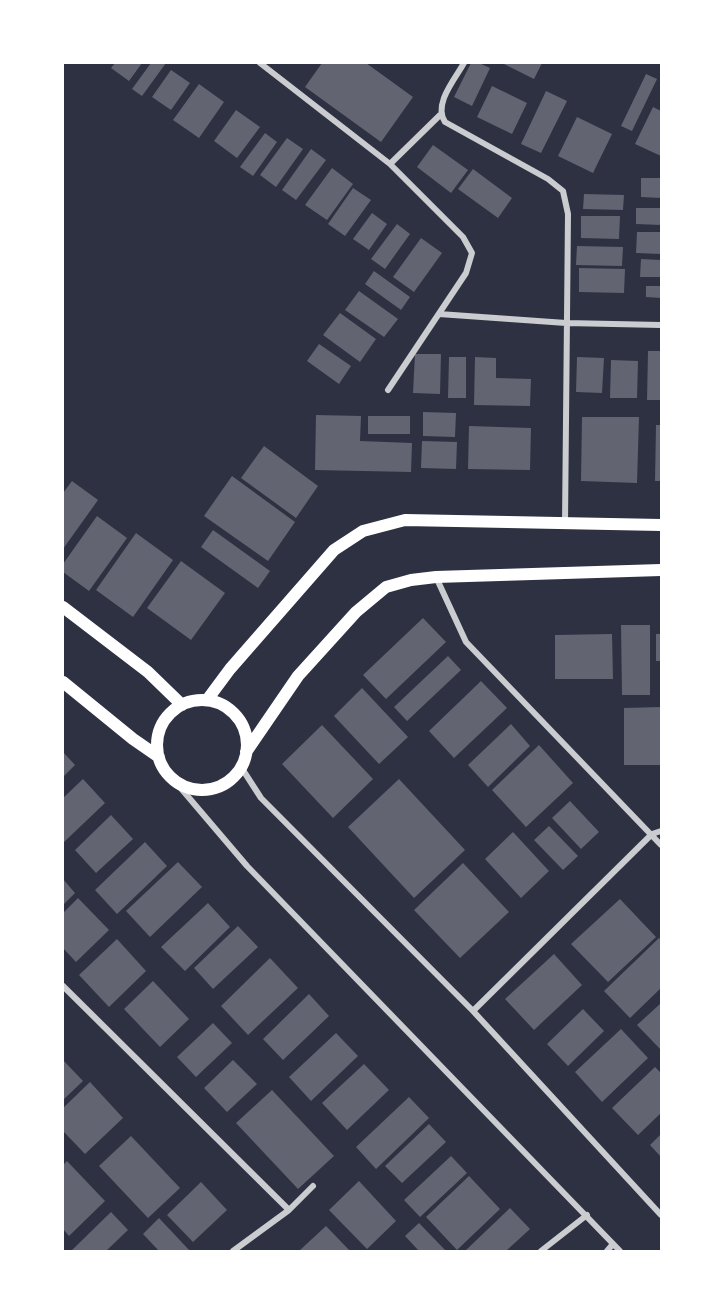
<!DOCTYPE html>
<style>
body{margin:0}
#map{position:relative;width:724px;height:1314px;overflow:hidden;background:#2d3142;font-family:"Work Sans",sans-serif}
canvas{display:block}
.frame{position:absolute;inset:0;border:64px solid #fff;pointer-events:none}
</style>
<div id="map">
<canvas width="724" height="1314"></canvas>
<div class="frame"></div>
</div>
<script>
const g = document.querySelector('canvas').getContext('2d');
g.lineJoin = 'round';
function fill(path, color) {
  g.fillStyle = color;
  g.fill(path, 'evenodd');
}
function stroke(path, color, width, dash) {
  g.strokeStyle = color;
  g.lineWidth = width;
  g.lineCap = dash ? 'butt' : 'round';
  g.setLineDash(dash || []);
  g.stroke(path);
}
const building = new Path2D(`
 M115,63H142L129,81L111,68Z
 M151,63H166L142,96L132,89Z
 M322,63H366L413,97L381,142L305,87Z
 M471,63H479L490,68L472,106L454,97Z
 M502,63H542L534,79Z
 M171,70L190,83L171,110L152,97Z
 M646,74L657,79L632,131L621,126Z
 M199,84L224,102L199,138L173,120Z
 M492,86L527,103L512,134L477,117Z
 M546,91L567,101L541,153L521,144Z
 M653,107L661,111V156L635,144Z
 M236,110L260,127L237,158L214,141Z
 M577,117L612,134L593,173L558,156Z
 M265,133L277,142L253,176L240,167Z
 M287,138L303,149L276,187L260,175Z
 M433,145L468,170L451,193L417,167Z
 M311,149L326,160L296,200L282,190Z
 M332,168L353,184L327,220L305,205Z
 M473,169L512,198L498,218L458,189Z
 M641,178H661V198L641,197Z
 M353,188L371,200L345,236L328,224Z
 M584,194L624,195L623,210L583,209Z
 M636,208H661V225L636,224Z
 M372,213L387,224L369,250L353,239Z
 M581,216H620L619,239L581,238Z
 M397,224L410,234L385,269L371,259Z
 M637,232H661V254L636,253Z
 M421,238L442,253L414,292L393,277Z
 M577,246L623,247L622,266L576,265Z
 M641,259L661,260V277H640Z
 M579,268L625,269L624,293L579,292Z
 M374,271L410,297L401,310L365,284Z
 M646,286H661V298L646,297Z
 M359,291L398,319L384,337L345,310Z
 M340,313L376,339L360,362L323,335Z
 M319,344L351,366L339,384L307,361Z
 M648,351H661V400H647Z
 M415,354H441L440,394L413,393Z
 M449,357H466V398H448Z
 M475,357L496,358V378L531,379L530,406L474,405Z
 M577,357L604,358L602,393L576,392Z
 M611,360L638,361L637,398H610Z
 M423,412L456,413L455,437L423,436Z
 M316,415L361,416L360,441L412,443L411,472L315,470Z
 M368,416H410V434H368Z
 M582,417H639L637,483L581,481Z
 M656,425H661V481H655Z
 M469,426L531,428L530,470L468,469Z
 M422,441L457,442L456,469L421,468Z
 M264,446L318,486L296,518L241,478Z
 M232,476L295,522L268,561L204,516Z
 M72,481L98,500L63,549V493Z
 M97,516L127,538L89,591L63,572V564Z
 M213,530L270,571L258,588L201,547Z
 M136,533L173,560L133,617L96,590Z
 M181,561L225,593L191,640L147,608Z
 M423,618L446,642L386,699L363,675Z
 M621,625H650V695H622Z
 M612,634L613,679H555V635Z
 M656,634H661V661H656Z
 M448,656L461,670L407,721L394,707Z
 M481,681L507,708L454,758L429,731Z
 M362,688L408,737L379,764L334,716Z
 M661,707V765H624V708Z
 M511,724L530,746L488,787L468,765Z
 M322,725L373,779L333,818L282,764Z
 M539,745L573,783L526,827L492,790Z
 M63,752L75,765L63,777Z
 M83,779L105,803L63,843V798Z
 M399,779L465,850L414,898L348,827Z
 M570,801L599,832L581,849L552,818Z
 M111,815L133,839L96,873L75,850Z
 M549,826L578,856L563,870L534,840Z
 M513,832L549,871L521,898L485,859Z
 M145,842L167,866L117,914L95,890Z
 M178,862L202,887L150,937L126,911Z
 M463,863L509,912L460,958L414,910Z
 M63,879L75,893L63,905Z
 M78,898L109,930L76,962L63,948V913Z
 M620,899L656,937L608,982L571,944Z
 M208,903L230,927L185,971L161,947Z
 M238,926L258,947L213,989L194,968Z
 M659,938L661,939V988L630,1018L604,991Z
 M117,939L146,971L109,1007L79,975Z
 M554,954L582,985L534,1030L505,999Z
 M270,958L298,988L248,1035L221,1006Z
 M153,981L189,1019L160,1047L124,1009Z
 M309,994L329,1016L283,1060L263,1039Z
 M661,1003V1050L637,1025Z
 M583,1009L604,1031L568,1066L547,1044Z
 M213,1023L232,1043L196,1077L177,1057Z
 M621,1029L648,1058L602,1102L575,1072Z
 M336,1033L358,1056L311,1101L289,1077Z
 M63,1060L83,1081L63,1100Z
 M233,1060L257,1084L227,1112L204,1088Z
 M364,1064L389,1090L347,1130L322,1103Z
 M655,1067L661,1073V1113L638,1135L612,1108Z
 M90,1082L123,1118L85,1154L63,1131V1108Z
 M272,1090L334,1156L298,1189L236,1123Z
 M409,1097L429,1118L376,1169L356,1147Z
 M429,1124L446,1142L402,1183L385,1166Z
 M661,1134V1157L650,1145Z
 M131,1136L180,1188L148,1218L99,1166Z
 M451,1156L467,1173L420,1217L404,1200Z
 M67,1161L105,1201L69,1236L63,1229V1165Z
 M469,1176L500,1209L457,1250L426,1217Z
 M359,1181L396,1221L367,1249L329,1210Z
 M201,1182L227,1210L193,1242L167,1215Z
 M510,1208L530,1229L506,1251H465Z
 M111,1212L128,1230L106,1251H71Z
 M159,1218L190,1251H159L143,1234Z
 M419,1223L446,1251H419L405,1236Z
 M326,1226L350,1251H299Z`);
const minor = new Path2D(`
 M260,63L390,164L463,237L472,253L466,273L388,390
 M464,63C455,79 433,104 445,122L548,179L563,191L568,214L565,523
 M390,164L440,115
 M439,314L566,323L661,325
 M436,577L466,642L661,845
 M241,767L261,798L473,1011L661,1215
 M173,779L247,866L620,1251
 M63,986L289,1210
 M473,1011L652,834L661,831
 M233,1251L289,1210L313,1186
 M541,1251L587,1215
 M607,1251L613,1244`);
const secondary = new Path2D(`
 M63,607L148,672L182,705
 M63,682L133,739L159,757
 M207,700L230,669L334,550L363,531L405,520L661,525
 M157 745a45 45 0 1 1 90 0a45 45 0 1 1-90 0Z
 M246,752L298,676L356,612L386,587L411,580L436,577L661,570`);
fill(building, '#626471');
stroke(minor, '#caccd0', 6);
stroke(secondary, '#fff', 12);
</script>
